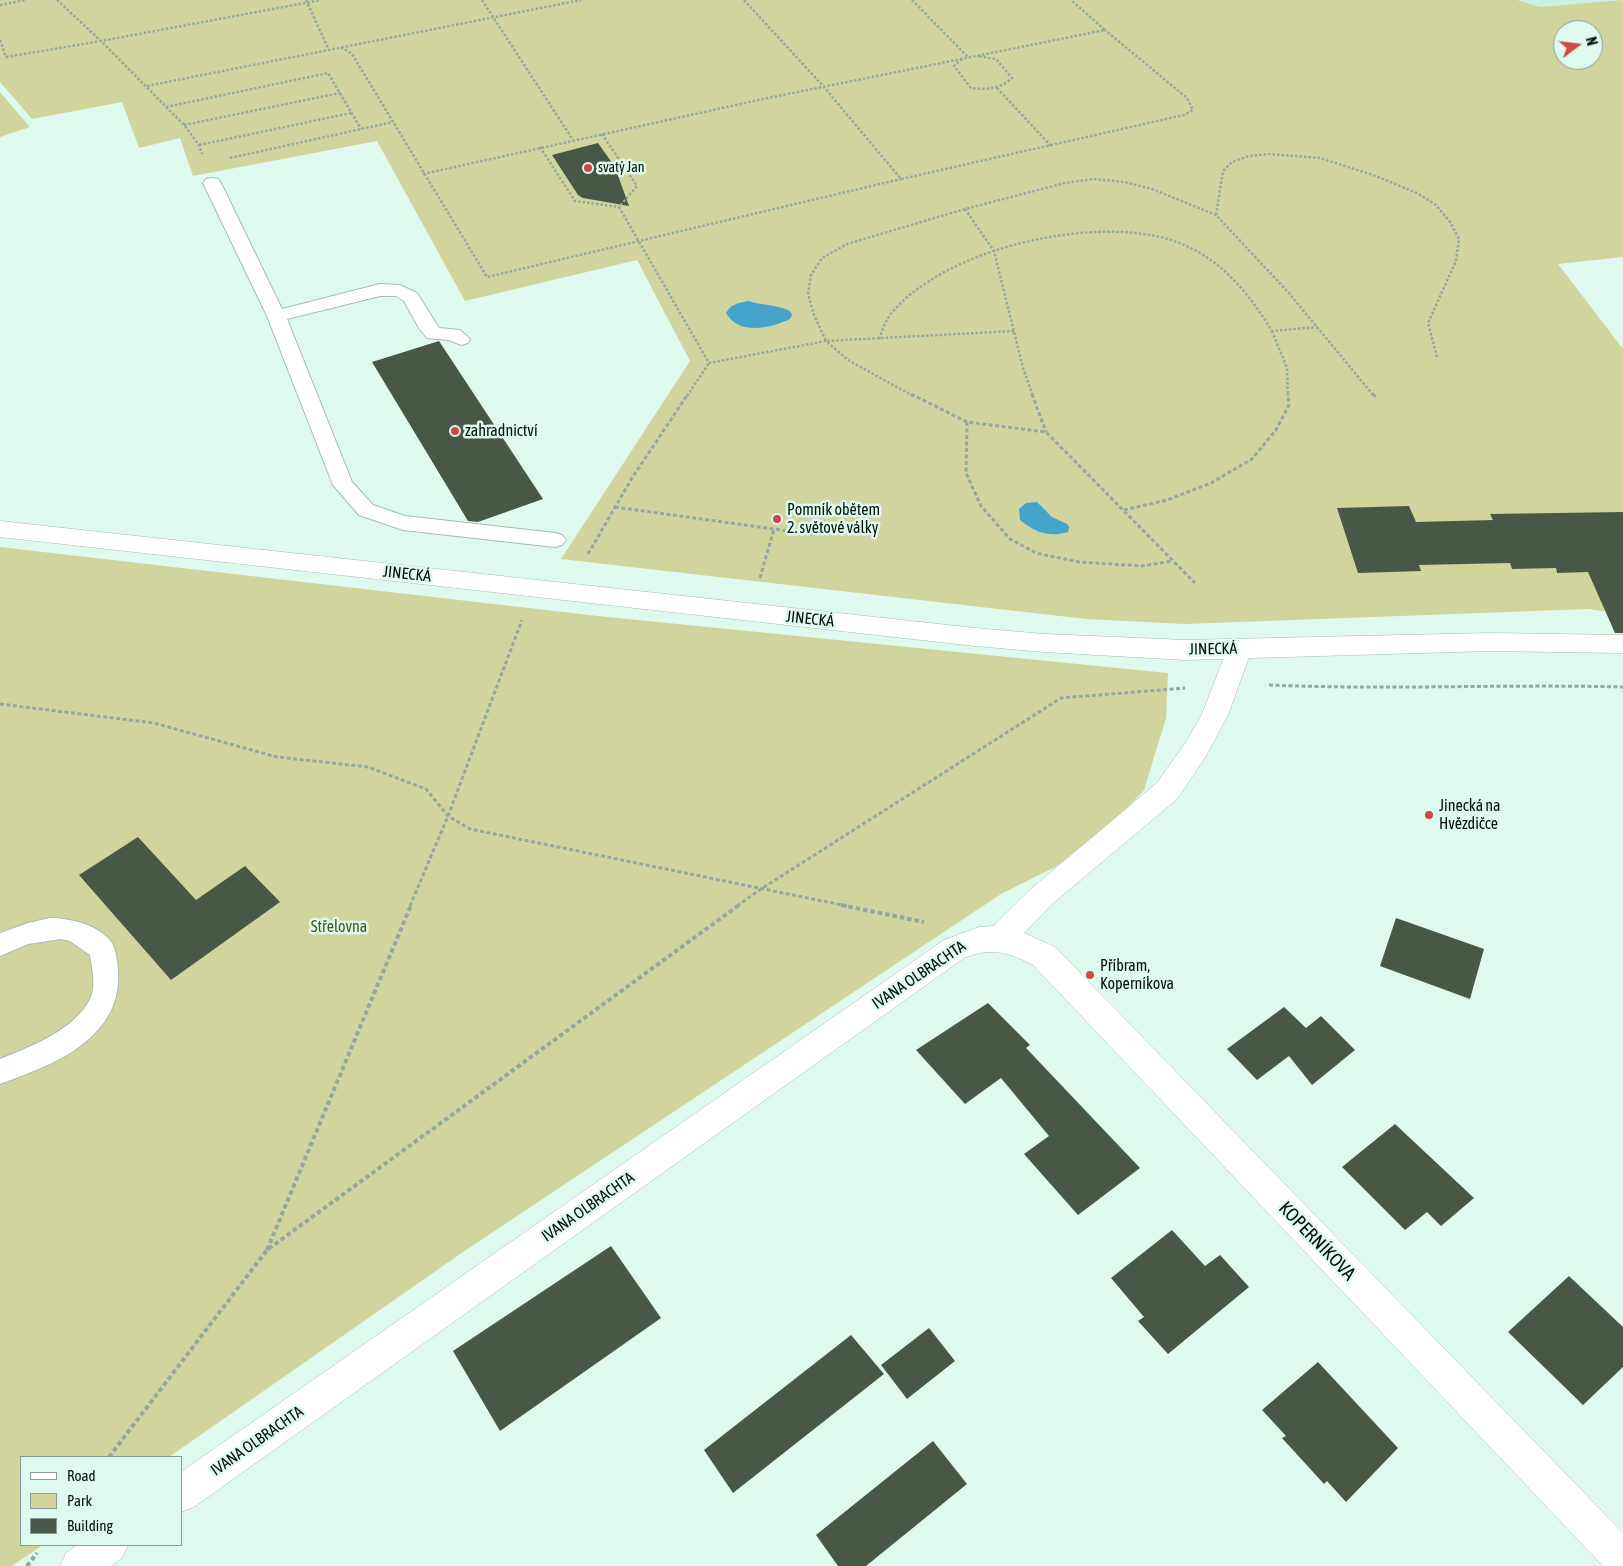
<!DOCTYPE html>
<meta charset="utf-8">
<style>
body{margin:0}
#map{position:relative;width:1623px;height:1566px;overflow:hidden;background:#def9ee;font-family:"Asap Condensed",sans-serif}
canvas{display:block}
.legend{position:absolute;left:20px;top:1456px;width:162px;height:90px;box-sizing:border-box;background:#def9ee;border:1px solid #889b94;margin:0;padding:6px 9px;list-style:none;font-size:15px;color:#060f0c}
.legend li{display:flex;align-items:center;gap:10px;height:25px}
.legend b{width:25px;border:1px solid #889b94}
.north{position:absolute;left:1553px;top:20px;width:50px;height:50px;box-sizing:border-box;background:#def9ee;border:1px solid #889b94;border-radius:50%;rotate:75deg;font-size:14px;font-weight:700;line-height:20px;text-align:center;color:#060f0c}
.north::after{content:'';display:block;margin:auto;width:18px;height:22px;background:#d44546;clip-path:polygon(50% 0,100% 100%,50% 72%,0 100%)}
</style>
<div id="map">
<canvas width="1623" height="1566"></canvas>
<ul class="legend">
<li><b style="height:6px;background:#fff"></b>Road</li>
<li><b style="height:14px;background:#d1d59d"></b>Park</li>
<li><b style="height:14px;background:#495746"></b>Building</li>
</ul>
<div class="north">N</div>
</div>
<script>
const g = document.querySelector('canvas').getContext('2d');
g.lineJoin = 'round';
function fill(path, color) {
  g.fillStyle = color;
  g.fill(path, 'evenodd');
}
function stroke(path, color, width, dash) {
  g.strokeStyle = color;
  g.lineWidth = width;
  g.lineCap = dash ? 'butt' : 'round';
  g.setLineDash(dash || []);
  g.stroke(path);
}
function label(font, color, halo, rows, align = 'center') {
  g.font = font + ' "Asap Condensed",sans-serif';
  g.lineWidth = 5;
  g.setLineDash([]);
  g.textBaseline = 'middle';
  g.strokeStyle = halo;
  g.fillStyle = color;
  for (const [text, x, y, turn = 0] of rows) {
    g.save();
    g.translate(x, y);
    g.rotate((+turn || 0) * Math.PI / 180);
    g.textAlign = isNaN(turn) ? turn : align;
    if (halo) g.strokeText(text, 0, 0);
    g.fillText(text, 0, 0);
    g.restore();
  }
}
const built = new Path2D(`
 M1504,0H1623L1593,30Z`);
const green = new Path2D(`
 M0,0H1517L1540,7L1623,0V257L1558,264L1623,349V614L1588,609L1185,624L1086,619L561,559L690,361L637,260L465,301L377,141L193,176L180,138L139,148L122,102L32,119L0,82ZM1563,30H1593V60H1563Z
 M0,92L30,127L0,137Z
 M0,547L598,616L1168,673L1166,718L1144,790L1107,830L1055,867L1001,894L463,1252L169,1457H21V1545H43L12,1566H0Z`);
const water = new Path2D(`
 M748,301C761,305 778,305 790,311L792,315L790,319C771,328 739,336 726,313C731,304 738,303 748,301Z
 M1037,502L1052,517L1067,524L1069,527L1068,532C1049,538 1035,532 1020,520L1019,509L1026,503Z`);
const building = new Path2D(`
 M598,143L615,167L629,206L583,198L578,195L552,155Z
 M439,341L543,499L478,522L468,521L372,362Z
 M1409,506L1416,522L1493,520L1490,514L1623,512V633H1615L1588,572L1557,573L1556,568L1512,569L1510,563L1419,565L1421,571L1358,573L1337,508Z
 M138,837L196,900L245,866L280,902L171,980L79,875Z
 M1396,918L1484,949L1470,999L1380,966Z
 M988,1003L1030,1045L1026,1048L1140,1168L1078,1215L1024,1154L1049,1136L1001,1078L965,1104L916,1050Z
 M1284,1007L1306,1028L1321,1016L1355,1050L1312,1085L1289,1056L1257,1080L1227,1049Z
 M1395,1124L1474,1198L1441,1226L1427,1212L1405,1230L1342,1167Z
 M1172,1230L1205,1266L1220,1255L1249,1287L1168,1354L1138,1321L1144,1317L1111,1278Z
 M611,1246L661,1318L500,1431L453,1351Z
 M1569,1276L1623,1327V1367L1583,1405L1508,1332Z
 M929,1328L955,1361L907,1399L881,1365Z
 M851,1335L884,1374L733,1493L704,1450Z
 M1318,1362L1398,1448L1346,1502L1327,1481L1324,1484L1282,1438L1286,1436L1262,1410Z
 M933,1441L967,1484L866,1566H838L816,1535Z`);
const pathFar2 = new Path2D(`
 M57,0L101,41L321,0
 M306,0L329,50
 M482,0L573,140
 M744,0L824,87L901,179L1184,115L1193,110L1187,98L1105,30
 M912,0L968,57
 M0,5L26,0
 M0,40L6,57L101,41L184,125L199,145L202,154
 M341,47L352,54L487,277L901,179
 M962,59L954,66L971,88C986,90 1000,89 1012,78L996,59L977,56
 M147,86L581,0
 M997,88L1051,146
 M166,107L328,73L361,129
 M184,125L340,93
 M602,134L637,186L619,207L709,363L826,341L848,360L913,396
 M199,145L351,113
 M540,147L575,201L619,207
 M230,158L393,122
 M423,174L763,99L1105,30L1071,0
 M965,209L994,251L1023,368L1033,396
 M1216,215L1223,171L1232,162L1249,156L1269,154L1320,158L1373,175L1417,193L1436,205L1450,222L1459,239L1456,261L1428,323L1437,357
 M1014,331L826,341L814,315L808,294L811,275L822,258L847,244L965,209L1065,183L1094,179L1124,182L1152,189L1216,215L1288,292L1374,396
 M1272,331L1287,368L1288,396
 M879,339C882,331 885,322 890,315C943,248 1095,214 1174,241C1220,257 1247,291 1272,331L1317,327
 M687,396L709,363`);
const pathFar1 = new Path2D(`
 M911,394L967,422L1046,432L1195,583
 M1032,394L1046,432
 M1373,394L1377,399
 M967,422L966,473L981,506L1010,539L1036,553L1079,562L1142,566L1173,561
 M615,507L817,535
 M1124,510L1167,500L1211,483L1252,459L1276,430L1289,405L1288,394
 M588,554L632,478L688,394
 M760,578L774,529
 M1269,685C1387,690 1505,684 1623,687
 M0,704L154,723L277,757L368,767L426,789L448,816L470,829L847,906
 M410,906L448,816L522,620
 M737,906L761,889L1061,698L1185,688`);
const path = new Path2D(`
 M841,905L924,922
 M267,1250L411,905
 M109,1457L267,1250L739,905
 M27,1566L37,1553`);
const service = new Path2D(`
 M212,178L218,179L221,183L282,309L380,284L400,285L417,293L439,328L460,330L470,339L468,343L461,345L449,340L427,338L419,328L404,301L396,296H380L287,319L352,482L373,505L405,516L555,533L562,535L566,540L562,545L555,547L403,530L359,515L333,485L267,316L203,183L206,179Z
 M50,918C70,918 100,925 112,943C115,948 116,955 117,961C121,990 115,1013 94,1034C70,1059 32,1072 0,1084V1059C30,1047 77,1029 91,997C96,984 92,968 90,955L70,941L61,939L28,944L0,956V933L28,923Z`);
const minor = new Path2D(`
 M1239,639L1248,642L1252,649L1228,715L1206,756L1177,799L1052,904L1024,933L1055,947L1623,1533V1566H1603L1033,965C1009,952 991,947 964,958L194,1507L181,1512V1472L944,940L979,927L993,926L1032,888L1157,783L1186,742L1202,714L1230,642Z
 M77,1545H128L122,1558L111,1566H60L66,1553Z`);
const tertiary = new Path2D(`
 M0,521L975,628L1044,634L1185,640L1489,633L1623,635V653L1489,651L1185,660L1044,652L975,646L0,537Z`);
const markers = [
 [588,168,5,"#d44546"],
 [455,431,5,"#d44546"],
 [777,519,5,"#d44546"],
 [1429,815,5,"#d44546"],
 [1090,975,5,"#d44546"]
];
const farPoinames = [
 ["svatý Jan",598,168]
];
const poiNames = [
 ["zahradnictví",465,431],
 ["Pomník obětem",787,510],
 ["2. světové války",787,528],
 ["Jinecká na",1439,806],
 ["Hvězdičce",1439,824],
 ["Příbram,",1100,966],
 ["Koperníkova",1100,984]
];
const streetNames = [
 ["JINECKÁ",407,574,6],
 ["JINECKÁ",810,619,6],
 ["JINECKÁ",1213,649,-1],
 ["IVANA OLBRACHTA",919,975,-34],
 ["IVANA OLBRACHTA",588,1207,-35],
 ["IVANA OLBRACHTA",257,1441,-35]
];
const parkNames = [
 ["Střelovna",339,927]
];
const nearStreetnames = [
 ["KOPERNÍKOVA",1317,1241,46]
];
fill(built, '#ccf0e2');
fill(green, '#d1d59d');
fill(water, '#44a4ca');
fill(building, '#495746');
stroke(service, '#a3bdb3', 2);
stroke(minor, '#a3bdb3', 1);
stroke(tertiary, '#a3bdb3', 1);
stroke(pathFar2, '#93a8a0', 2.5, [2.5, 2]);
stroke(pathFar1, '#93a8a0', 3, [4, 2.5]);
stroke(path, '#93a8a0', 4, [4.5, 3]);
fill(service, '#fff');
fill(minor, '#fff');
fill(tertiary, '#fff');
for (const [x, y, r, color] of markers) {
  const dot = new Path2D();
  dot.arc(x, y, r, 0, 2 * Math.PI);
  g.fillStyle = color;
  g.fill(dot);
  stroke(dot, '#def9ee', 2);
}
label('14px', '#060f0c', '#def9ee', farPoinames, 'left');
label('16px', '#060f0c', '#def9ee', poiNames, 'left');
label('16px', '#060f0c', '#def9ee', streetNames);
label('16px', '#505215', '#def9ee', parkNames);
label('19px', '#060f0c', '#def9ee', nearStreetnames);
</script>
